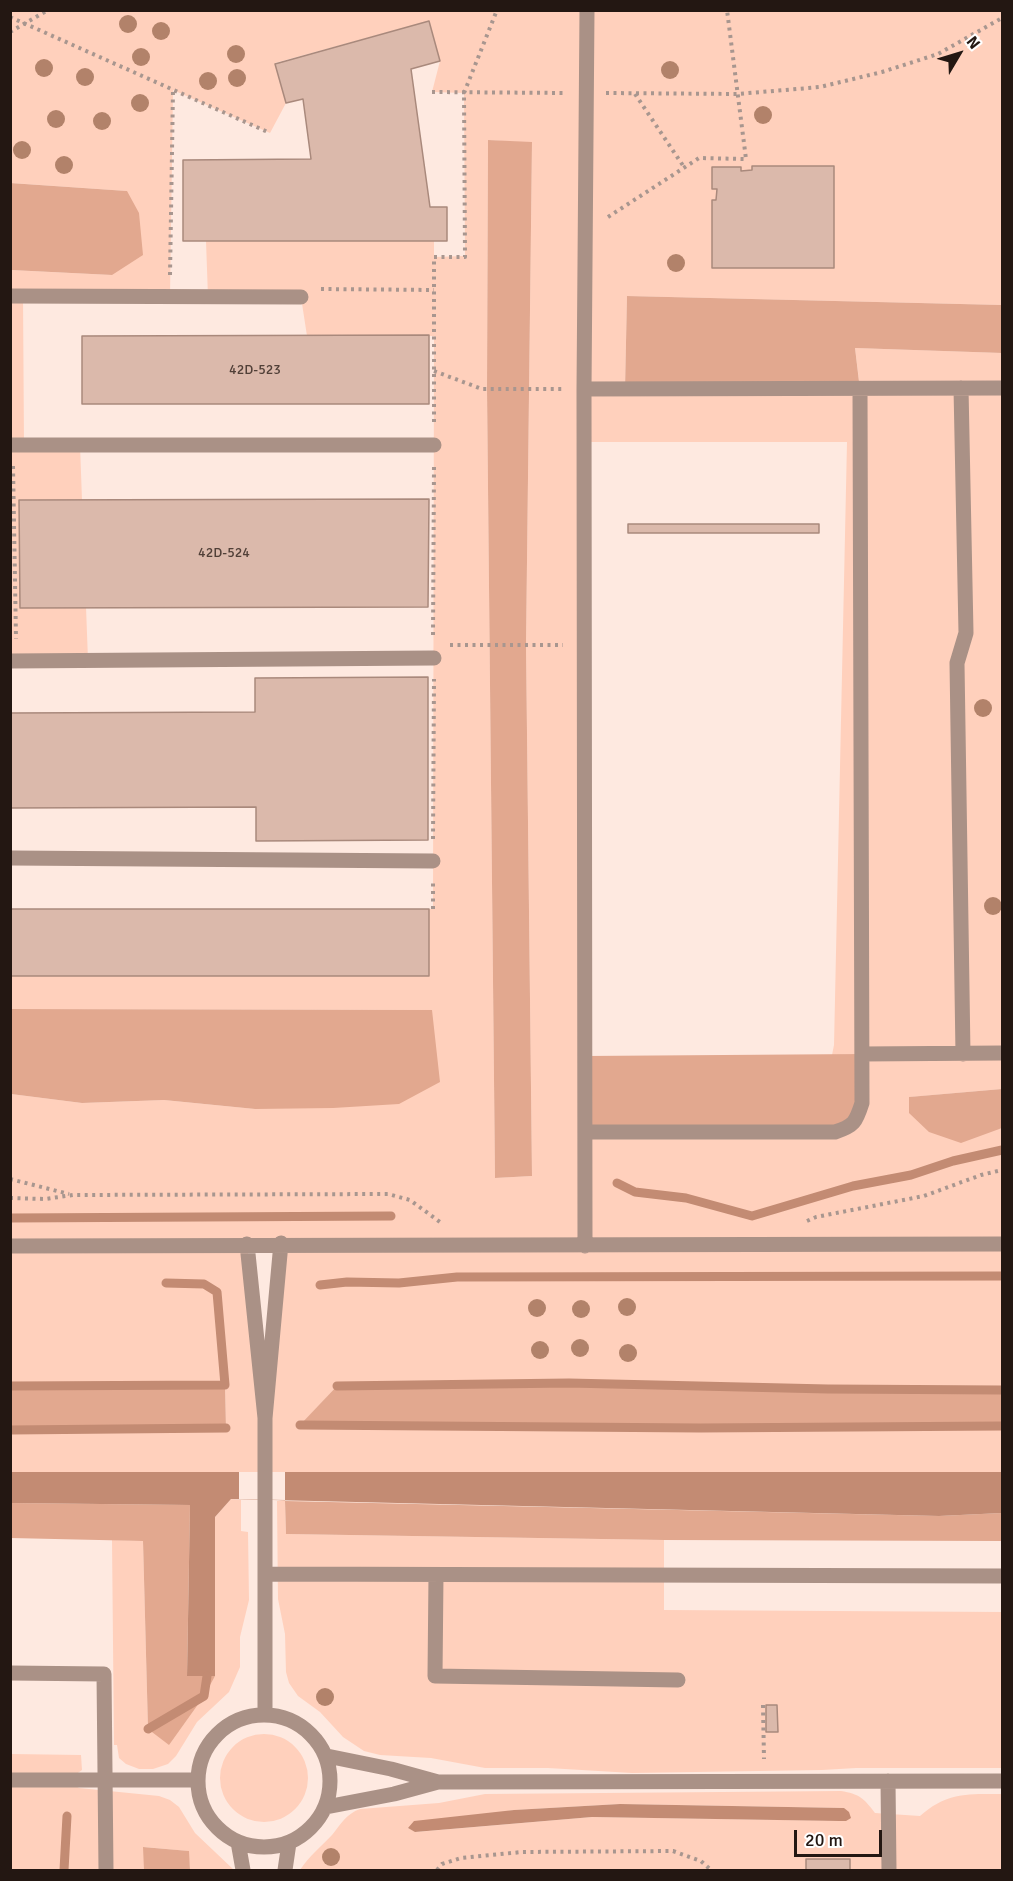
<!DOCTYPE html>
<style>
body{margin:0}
#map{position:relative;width:1013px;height:1881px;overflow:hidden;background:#fee9e0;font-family:Signika,sans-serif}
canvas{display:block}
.frame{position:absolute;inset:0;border:12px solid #231712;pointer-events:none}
.north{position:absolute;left:929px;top:24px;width:60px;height:60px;-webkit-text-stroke:4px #fff;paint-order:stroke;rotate:52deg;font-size:16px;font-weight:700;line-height:24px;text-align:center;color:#231712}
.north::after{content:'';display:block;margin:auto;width:21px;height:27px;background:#231712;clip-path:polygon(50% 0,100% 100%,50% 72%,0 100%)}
.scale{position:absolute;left:794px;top:1830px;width:88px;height:27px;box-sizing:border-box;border:3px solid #231712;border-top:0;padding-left:8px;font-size:18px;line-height:21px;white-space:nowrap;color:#231712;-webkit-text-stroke:4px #fff;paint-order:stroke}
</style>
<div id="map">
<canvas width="1013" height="1881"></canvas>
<div class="frame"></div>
<div class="north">N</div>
<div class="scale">20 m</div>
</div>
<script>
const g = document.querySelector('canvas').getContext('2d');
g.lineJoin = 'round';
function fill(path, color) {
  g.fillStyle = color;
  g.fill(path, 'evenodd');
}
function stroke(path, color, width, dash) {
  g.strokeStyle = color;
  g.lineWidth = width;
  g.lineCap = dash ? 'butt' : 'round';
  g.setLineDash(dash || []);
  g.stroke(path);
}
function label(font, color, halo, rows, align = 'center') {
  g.font = font + ' Signika,sans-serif';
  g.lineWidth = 5;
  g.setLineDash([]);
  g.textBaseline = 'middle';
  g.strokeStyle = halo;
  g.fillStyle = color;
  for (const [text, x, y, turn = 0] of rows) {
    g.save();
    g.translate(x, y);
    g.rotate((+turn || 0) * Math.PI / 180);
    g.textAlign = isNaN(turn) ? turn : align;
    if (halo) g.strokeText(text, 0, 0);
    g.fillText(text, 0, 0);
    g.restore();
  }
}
const green = new Path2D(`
 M11,11H1002V305L627,296L625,389H860L855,348L1002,353V1089L910,1097L909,1112L998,1129L1002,1128V1390L828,1389L569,1383L337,1386L301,1425L700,1428L1002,1426V1472H11V1430L226,1428L225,1385L11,1386V1094L82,1103L164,1100L255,1109L432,1010L10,1009L11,976H429V909H433L434,336H307L301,297H208L206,241H434V257L465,256L464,93L432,92L440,61L429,21L275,63L286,103L270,133L173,90L170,296H23L24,445H80L82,500H19L20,607H86L88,660L11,661L10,270L112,275L127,191L11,183ZM488,140L532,143L526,645L532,1176L495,1178L487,389ZM752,166H834V268H712V201L716,200L717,189L712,167H740L741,171L752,170ZM584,442H847L834,1045L832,1055L861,1054L585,1132ZM247,1244H281L264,1414Z
 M231,1499L241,1500V1531L248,1532L249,1600L240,1637V1667L229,1692L197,1722L176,1756L168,1764L153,1769H139L126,1764L119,1758L117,1745H114L112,1540L143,1541L148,1729L215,1676V1517Z
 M285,1500L286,1534L664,1540V1610L1002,1612V1768H856L822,1770L632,1773L548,1768H485L431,1758L380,1755L364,1751L343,1737L320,1712L298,1696L289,1683L286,1672L285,1634L278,1599L277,1501Z
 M220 1778a44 44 0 1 1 88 0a44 44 0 1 1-88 0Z
 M11,1754L81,1755L82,1770L68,1780L79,1788L159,1796L170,1800L179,1807L195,1833L234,1870H190L188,1851L144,1847V1870H11Z
 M841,1791C859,1794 864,1798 875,1813L920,1816C947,1792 968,1794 1002,1794V1870H850V1859H806V1870H300C310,1855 320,1848 332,1835C341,1824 346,1814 360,1809L439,1803L485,1794ZM620,1804L844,1808L846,1821L592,1817L416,1832L408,1828L514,1810Z`);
const forest = new Path2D(`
 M488,140L532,142L526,645L532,1176L495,1178L487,389Z
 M10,183L127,191L139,213L143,255L112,275L11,270Z
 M627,296L1002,305V353L855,348L860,390L625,389Z
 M11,1009L432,1010L440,1082L399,1104L333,1108L255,1109L164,1100L82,1103L11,1094Z
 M862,1054V1103L849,1127L585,1132V1056Z
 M1002,1089V1128L961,1143L929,1132L909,1113V1097Z
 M569,1383L828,1389L1002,1390V1426L700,1428L300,1425L337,1386Z
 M225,1385L226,1428L11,1430V1386Z
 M285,1501L939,1516L1002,1513V1541L664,1540L286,1534Z
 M11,1503L190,1505L187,1676H215L204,1696L169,1745L148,1729L143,1541L11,1538Z
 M143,1847L189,1851L190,1870H144Z`);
const water = new Path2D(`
 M11,1472H1002V1513L939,1516L231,1499L215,1517V1676H187L190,1505L11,1503Z
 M620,1804L844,1808L849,1812L851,1818L846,1821H839L592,1817L415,1832L408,1828L414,1821L514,1810Z`);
const pier = new Path2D(`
 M239,1472H285V1500L239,1499Z`);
const stream = new Path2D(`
 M617,1183L635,1192L686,1198L752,1216L853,1186L911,1175L953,1161L1002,1150
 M10,1218L391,1216
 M320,1285L347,1282L399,1283L457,1277L1002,1276
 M10,1386L225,1385L217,1292L204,1284L166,1283
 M337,1386L569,1383L828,1389L1002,1390
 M300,1425L700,1428L1002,1426
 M10,1430L226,1428
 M148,1729L204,1696L207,1676
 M64,1870L67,1816`);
const building = new Path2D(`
 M429,21L440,61L411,69L430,207H447V241H183V160L311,159L303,99L286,103L275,64Z
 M752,166H834V268H712V200H716L717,189H712V167H741V171L752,170Z
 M429,335V404H82V336Z
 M429,499L428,607L20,608L19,500Z
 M628,524H819V533H628Z
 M428,677V840L256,841V807L10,808V713L255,712V678Z
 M10,909H429V976H10Z
 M766,1705H777L778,1732H766Z
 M806,1859H850V1870H806Z`);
const path = new Path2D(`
 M10,17L270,133
 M10,32L48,10
 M432,92L566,93
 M606,93L738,94L820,87L882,72L938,54L1002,18
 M635,94L684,167
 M608,217L699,158L746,159L727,10
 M170,275L173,90
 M321,289L434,290
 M434,371L482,389H562
 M434,422V257H465L464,93L497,10
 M13,466L16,639
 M433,635L434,466
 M450,645H563
 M433,839L434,679
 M433,909V883
 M10,1179L69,1194
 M10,1198L45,1199L73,1195L388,1194L410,1200L440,1222
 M807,1221L816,1217L924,1196L981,1175L1002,1170
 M763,1705L764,1759
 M437,1870L442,1864L461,1858L522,1852L673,1851L701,1861L711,1870`);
const minor = new Path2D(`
 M10,296L301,297
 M961,388L966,633L957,663L963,1054
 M584,389L1002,388
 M10,445H434
 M10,661L434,658
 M10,858L433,861
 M862,1054L1002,1053
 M585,1132H835C854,1126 856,1122 862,1103L860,390
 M247,1244L265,1418L281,1243
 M10,1246C341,1243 672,1245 1002,1244
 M585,1246L584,389L587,10
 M265,1418V1714
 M265,1574L1002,1576
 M436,1575L435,1676L678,1680
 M10,1673L104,1674L106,1870
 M198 1781a66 66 0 1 1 132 0a66 66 0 1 1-132 0Z
 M327,1756L391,1769L438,1782
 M10,1780H197
 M888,1781L889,1870
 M326,1807L394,1794L438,1782L1002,1781
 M238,1842L243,1870
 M285,1870L289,1843`);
const trees = [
 [128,24],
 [161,31],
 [236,54],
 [141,57],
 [44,68],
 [670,70],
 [85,77],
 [237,78],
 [208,81],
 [140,103],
 [763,115],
 [56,119],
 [102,121],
 [22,150],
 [64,165],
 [676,263],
 [983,708],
 [993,906],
 [627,1307],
 [537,1308],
 [581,1309],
 [580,1348],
 [540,1350],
 [628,1353],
 [325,1697],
 [331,1857]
];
const numberNames = [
 ["42D-523",255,370],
 ["42D-524",224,553]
];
fill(green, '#ffd0bc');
fill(forest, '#e2a88f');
fill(water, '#c38b73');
fill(pier, '#fee9e0');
stroke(stream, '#c38b73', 9);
fill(building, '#dbb9ab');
stroke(building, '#a9897c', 1.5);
stroke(path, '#a8968f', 4, [3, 4.5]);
stroke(minor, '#aa9186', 15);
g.fillStyle = '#b2826a';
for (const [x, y] of trees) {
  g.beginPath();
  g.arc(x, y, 9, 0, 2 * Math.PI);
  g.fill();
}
label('14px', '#514038', null, numberNames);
</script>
